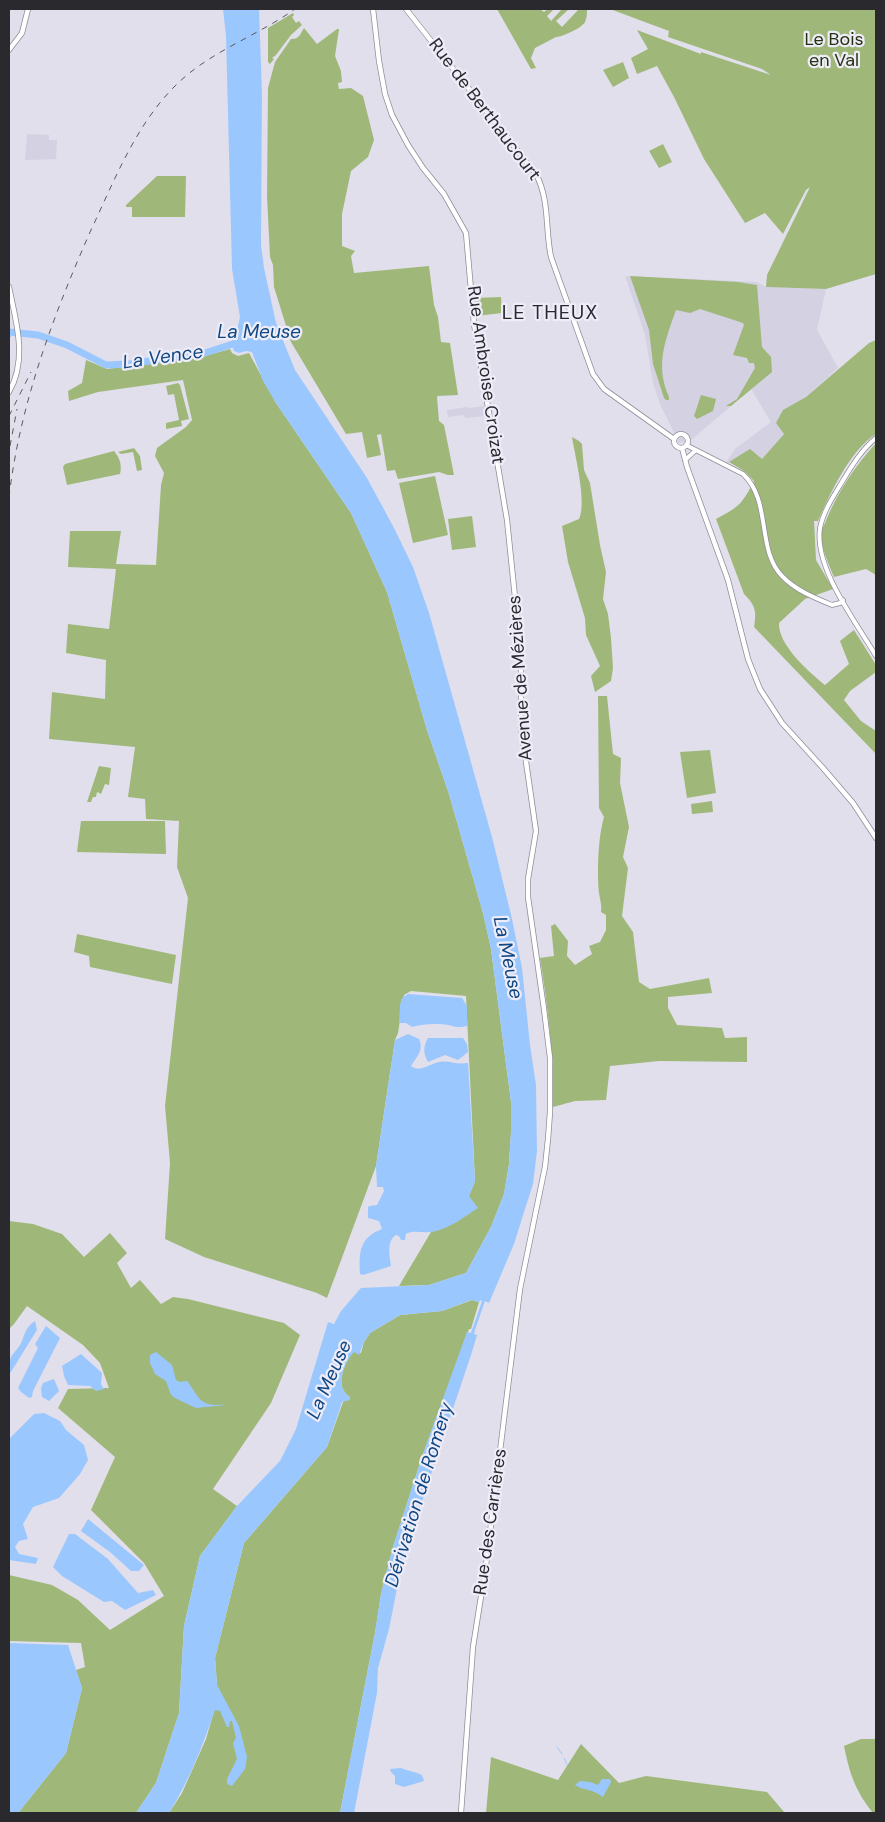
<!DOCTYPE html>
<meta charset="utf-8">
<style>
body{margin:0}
#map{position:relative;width:885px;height:1822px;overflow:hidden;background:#e1dfeb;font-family:"DM Sans",sans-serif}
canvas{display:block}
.frame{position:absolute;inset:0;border:10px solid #2a292e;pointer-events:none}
</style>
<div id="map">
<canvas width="885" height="1822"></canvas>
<div class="frame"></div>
</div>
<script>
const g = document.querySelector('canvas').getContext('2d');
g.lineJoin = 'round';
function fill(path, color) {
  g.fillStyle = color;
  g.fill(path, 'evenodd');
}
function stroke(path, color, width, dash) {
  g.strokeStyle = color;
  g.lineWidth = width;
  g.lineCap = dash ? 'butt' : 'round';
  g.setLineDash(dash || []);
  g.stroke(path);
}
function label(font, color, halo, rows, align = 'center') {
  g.font = font + ' "DM Sans",sans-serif';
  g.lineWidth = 4.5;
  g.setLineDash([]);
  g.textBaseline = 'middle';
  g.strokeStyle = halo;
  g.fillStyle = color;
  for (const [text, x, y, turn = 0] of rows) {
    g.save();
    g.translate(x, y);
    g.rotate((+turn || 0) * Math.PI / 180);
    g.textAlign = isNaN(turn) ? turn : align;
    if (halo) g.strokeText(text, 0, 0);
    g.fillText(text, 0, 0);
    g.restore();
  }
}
const built = new Path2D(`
 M27,134L49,135V140H57L56,159L25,160Z
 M625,276L757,282L766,287L826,289L817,330L838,368L806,397L783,411L784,434L762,459L730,462L723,467L735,449L771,422L751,389L690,441L679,443L660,404L653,383L645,335Z
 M485,406L486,416L465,418L464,415L448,417L447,410L467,407L469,408Z`);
const green = new Path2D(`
 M497,9H540L544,12L548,9H554L547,16L551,21L562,9H569L556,21L562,27L578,10L587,9C587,13 587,18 585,22C582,28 562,37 556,37L535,48L531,58L536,68L531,69Z
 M610,9H876V274L826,289L766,287L767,275L810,187L806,190L783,234L765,213L745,223L704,159L674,97L657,66L637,74L631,58L648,49L637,30L701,54V52L771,75L762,69L668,37L669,31Z
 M293,13L294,15L292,17L296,23L299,21L302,25L291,35L276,55L272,58L274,59L270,64L268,62V28Z
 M304,28L317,44L337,29H339L335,56L341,71L342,82L338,83L339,89L351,88L363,96L374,140L368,157L351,171L342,214V246L355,251L351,256L354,273L429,266L434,305L438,317L441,342L450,343L458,395L438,396L437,397L439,421L444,425L454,475H448L439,472L398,479L395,470L387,471L381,434L377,435L381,455L367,458L362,432L346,434L291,342L274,287L273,265L270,257L267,196L268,88L275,62L291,39C300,39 300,34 304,28Z
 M623,62L629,78L613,87L603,70Z
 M663,144L672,162L659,168L649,151Z
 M157,176H186L185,217H132V207H126V205Z
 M630,276L738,282L757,285L762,347L771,357L772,372L731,406H726L737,399L755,368L754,363H749L747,358L733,355L744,325L743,323L700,309L690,313L676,310C665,341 655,365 669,397V400H666L664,398L653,364L649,330Z
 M501,297L502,313L476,316L475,298Z
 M876,340V434C850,450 830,494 818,521H814L816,560L833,589L805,599L779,623C778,645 809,672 825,685L849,664L840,641L854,630L876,665V672L850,691L844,700L861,721L876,731V754L754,627C757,611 755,605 744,594L716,519C739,507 742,504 754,481L744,471L729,462L750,449L762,459L784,434L776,423L783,410L806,397L869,343Z
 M230,349L232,353L238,356L249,353L276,403L351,513L387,592L427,730L449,794L483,913L491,949L511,1102V1132L509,1164L504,1194L491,1227L466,1273L429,1285L399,1286L431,1232L454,1223L469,1196L475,1181L466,996L411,991L404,995L398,1033L395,1040L376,1166L327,1298L317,1293L204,1257L165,1239L170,1163L165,1106L188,898L177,867L179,821L146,819L145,799L128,797L135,747L49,739L52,692L105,699L106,660L66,653L68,624L109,629L116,569L68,567L70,531H121L116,564L156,565L161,485L164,473L155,456L157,448L186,427L192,420L183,380L98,392L69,401L68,391L82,383L86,360L107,369L201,357Z
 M178,383L180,385L189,419L181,421L182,426L166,429V423L179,420L174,394L168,395L166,386Z
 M701,395L716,399L713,411L697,419L694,416Z
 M572,437L579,441L582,444L584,470L590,483L600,545L606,572L603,599L608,614L611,638L613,668L611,681L595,692L591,676L600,666L586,635L585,618L568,562L562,526L579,519C587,503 575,456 572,437Z
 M876,443V575L866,569L834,577C830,567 819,543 821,532C822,528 826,522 827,518C839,490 856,465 876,443Z
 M134,448L140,456L142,470L137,471L133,452L121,454L118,452Z
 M114,451C120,458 122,465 120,474L67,485L63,467L65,464Z
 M435,476L448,535L413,543L399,483Z
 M472,516L476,547L452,550L448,519Z
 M598,696H607L613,754L621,758L620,783L629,827L623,857L628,868L622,916L633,932L639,982L650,989L709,978L712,993L668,997V1008L677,1025L722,1028L725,1038L747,1037V1062L659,1061L610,1066L606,1100L575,1101L553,1107C554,1057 548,1008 540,958L554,956L551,926L555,924L568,941L567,956L575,965L592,954L589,946L600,942L606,930V915L601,912C602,905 600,900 599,893C597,872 598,837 604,817L599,808Z
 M710,750L716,793L687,798L680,752Z
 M99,766L111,768L109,785L105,784L101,794L97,792L96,797H93L91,802H87Z
 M712,801L713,812L692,814L691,804Z
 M81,821H165L166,854L77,852Z
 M77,934L176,955L172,984L90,967L89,956L74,952Z
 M9,1221L33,1224L62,1234L84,1257L110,1233L127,1253L117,1263L131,1288L140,1280L161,1304L173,1297L188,1299L284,1323L300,1335L271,1403L213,1489L237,1506L200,1556L184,1626L179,1713L156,1783L136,1813H18L66,1753L82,1688L76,1670L85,1667L81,1643L9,1641V1575L52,1585L78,1600L110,1630L164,1596L144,1563L91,1510L115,1457L58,1408L68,1389L109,1388L100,1363L83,1345L27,1306L14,1324L9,1329Z
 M472,1300L479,1302L471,1329H469L423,1454L393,1547L381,1594L375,1633L340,1813H169L182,1793L206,1739L218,1698L215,1658L244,1543L327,1447L343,1402L350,1397C348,1395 345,1394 344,1391C337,1380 346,1360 354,1351L361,1353L364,1342L370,1333L400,1315L442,1311Z
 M861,1739H876V1813H873C855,1790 850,1775 844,1746Z
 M581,1744L619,1783L646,1776L767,1792L785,1813H486L491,1757L558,1780Z`);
const water = new Path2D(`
 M223,9H259L262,93L261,245L264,268L276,323L295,370L367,478L394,528L413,567L429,613L492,837L512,919L522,968L530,1045L536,1085L537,1151L533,1184L525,1209L514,1244L489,1303L485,1301L475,1330L474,1334L477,1335L472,1352L403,1558L389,1629L378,1668L377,1693L354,1813H340L375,1633L381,1594L393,1547L423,1454L467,1332L471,1333L482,1301L481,1300L479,1302L471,1300L442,1311L400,1315L370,1333L364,1342L359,1355L354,1352C346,1360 337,1380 344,1391C345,1394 348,1395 350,1397V1400L342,1402L327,1447L244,1543L215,1658L217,1685L239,1726L247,1757L245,1769L232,1786L227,1784V1779L237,1759L233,1743L236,1738L232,1721H230L229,1727H227L220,1711L215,1710C202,1747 190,1779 169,1813H136L156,1783L179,1713L184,1626L200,1556L237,1506L280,1461L296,1429L328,1322L334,1324L341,1311L361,1288L429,1285L466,1273L491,1227L504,1194L509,1164L511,1132V1102L491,949L483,913L449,794L427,730L387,592L351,513L276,403L263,381L252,352L246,351L239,353L234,351L231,342L236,335L240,317L232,269L226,36Z
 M408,994L462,998L467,1006V1026C459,1028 456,1027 448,1025C439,1023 421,1024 412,1027L406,1023H399L400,1005L402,998Z
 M408,1034L419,1039C424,1051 417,1056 411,1066C420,1073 429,1064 439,1062C449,1060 455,1065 468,1063L475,1181L469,1196L478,1208C464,1217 447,1231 429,1232C421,1233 413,1230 406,1234L405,1240H401L399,1236L396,1235C386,1241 390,1256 391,1266L363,1275L360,1274C359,1252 359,1238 382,1229L379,1221L368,1218V1207L370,1206L377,1205L384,1191L383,1187H377L376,1166L395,1040Z
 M428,1038H463L467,1044L468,1052L458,1060L445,1055L428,1062C423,1054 423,1046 428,1038Z
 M35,1321L37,1330L9,1375C9,1371 8,1366 9,1362C10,1356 17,1350 20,1345C25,1336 24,1328 35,1321Z
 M46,1326L60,1338L33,1391L32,1397L29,1398L21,1392L18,1388L38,1348L35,1344Z
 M156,1352L172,1365L176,1380L180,1382L187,1381C194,1389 198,1402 209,1404C215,1406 220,1404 226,1405L196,1408L175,1398L171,1395L166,1381L155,1374L150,1363V1355Z
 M81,1354L102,1373L101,1384L104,1389L96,1391L90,1386L68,1385L64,1376L62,1366Z
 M54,1379L59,1391L49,1401L42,1397L41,1388L43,1383Z
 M44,1413L60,1421L66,1430L84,1445L88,1460L80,1474L59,1498L33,1507L23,1524L28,1539L19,1541L15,1547L19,1554L38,1558L36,1564L9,1560V1439L34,1414Z
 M88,1519L144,1565L139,1571H131L110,1552L81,1531Z
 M69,1534H75L108,1559L138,1593L153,1590L156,1595L125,1610L112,1601L104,1602L62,1576L53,1567Z
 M9,1643L68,1645L82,1688L66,1753L18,1813H9Z
 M401,1768C408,1771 416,1772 422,1775L424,1781L404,1787L395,1784V1776L391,1772L390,1769Z
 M602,1779H610L611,1782L603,1797C591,1788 584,1791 575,1785L580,1781L590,1782L598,1785Z`);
const stream = new Path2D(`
 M9,338L15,333
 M557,1747L562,1754
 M564,1758L567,1765`);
const river = new Path2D(`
 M9,332L38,335L67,345L106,365L129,364L205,353L239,342`);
const tertiary = new Path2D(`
 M876,438C860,451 850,469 839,487C831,500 823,513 820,528C814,568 856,622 876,656
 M686,445L743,474C772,501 756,549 782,576C795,590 815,598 832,605L840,603L843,600
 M685,460L695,451`);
const secondary = new Path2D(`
 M373,9L379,61L385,94L392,115L408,145L423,168L444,194L466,233L474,324L507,520L521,655V727L536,831L528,879V897L544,1009L550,1058V1112L548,1139L545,1167L520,1289L486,1565L473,1647L461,1813
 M406,9L536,174C550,201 545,229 551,257L593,374L604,389L674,439
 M9,50L22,33L28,9
 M9,287C16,322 28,359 9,392
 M674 441a7 7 0 1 1 14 0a7 7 0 1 1-14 0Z
 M682,448L687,467L728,580L748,659L760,689L782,723L823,768L853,803L876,838`);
const rail = new Path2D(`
 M9,416L31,372
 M10,446L17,409
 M9,497C20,404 53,316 91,230C115,179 136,124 177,84C211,51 257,36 295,9`);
const parkNames = [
 ["Le Bois",834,40],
 ["en Val",834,61]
];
const streetNames = [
 ["Rue de Berthaucourt",484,110,53],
 ["Rue Ambroise Croizat",485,375,82],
 ["Avenue de Mézières",521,678,-94],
 ["Rue des Carrières",491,1522,-82]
];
const waterNames = [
 ["La Meuse",259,333],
 ["La Vence",163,358,-8],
 ["La Meuse",507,958,78],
 ["La Meuse",330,1380,-66],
 ["Dérivation de Romery",420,1495,-73]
];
const quarterNames = [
 ["LE THEUX",550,314]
];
fill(built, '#d3d1e2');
fill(green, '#9fb87a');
fill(water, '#9bc7ff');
stroke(stream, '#9bc7ff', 1);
stroke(river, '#9bc7ff', 7);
stroke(tertiary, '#8e8d98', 5.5);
stroke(secondary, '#8e8d98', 6);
stroke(tertiary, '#fff', 4);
stroke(secondary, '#fff', 4.5);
stroke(rail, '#59585f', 1, [6, 6]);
label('18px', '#26330f', '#eeecf8', parkNames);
label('18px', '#2a292e', '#eeecf8', streetNames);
label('italic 19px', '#0e4783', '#eeecf8', waterNames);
g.letterSpacing = '1px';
label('20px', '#2a292e', '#eeecf8', quarterNames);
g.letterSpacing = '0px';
</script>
